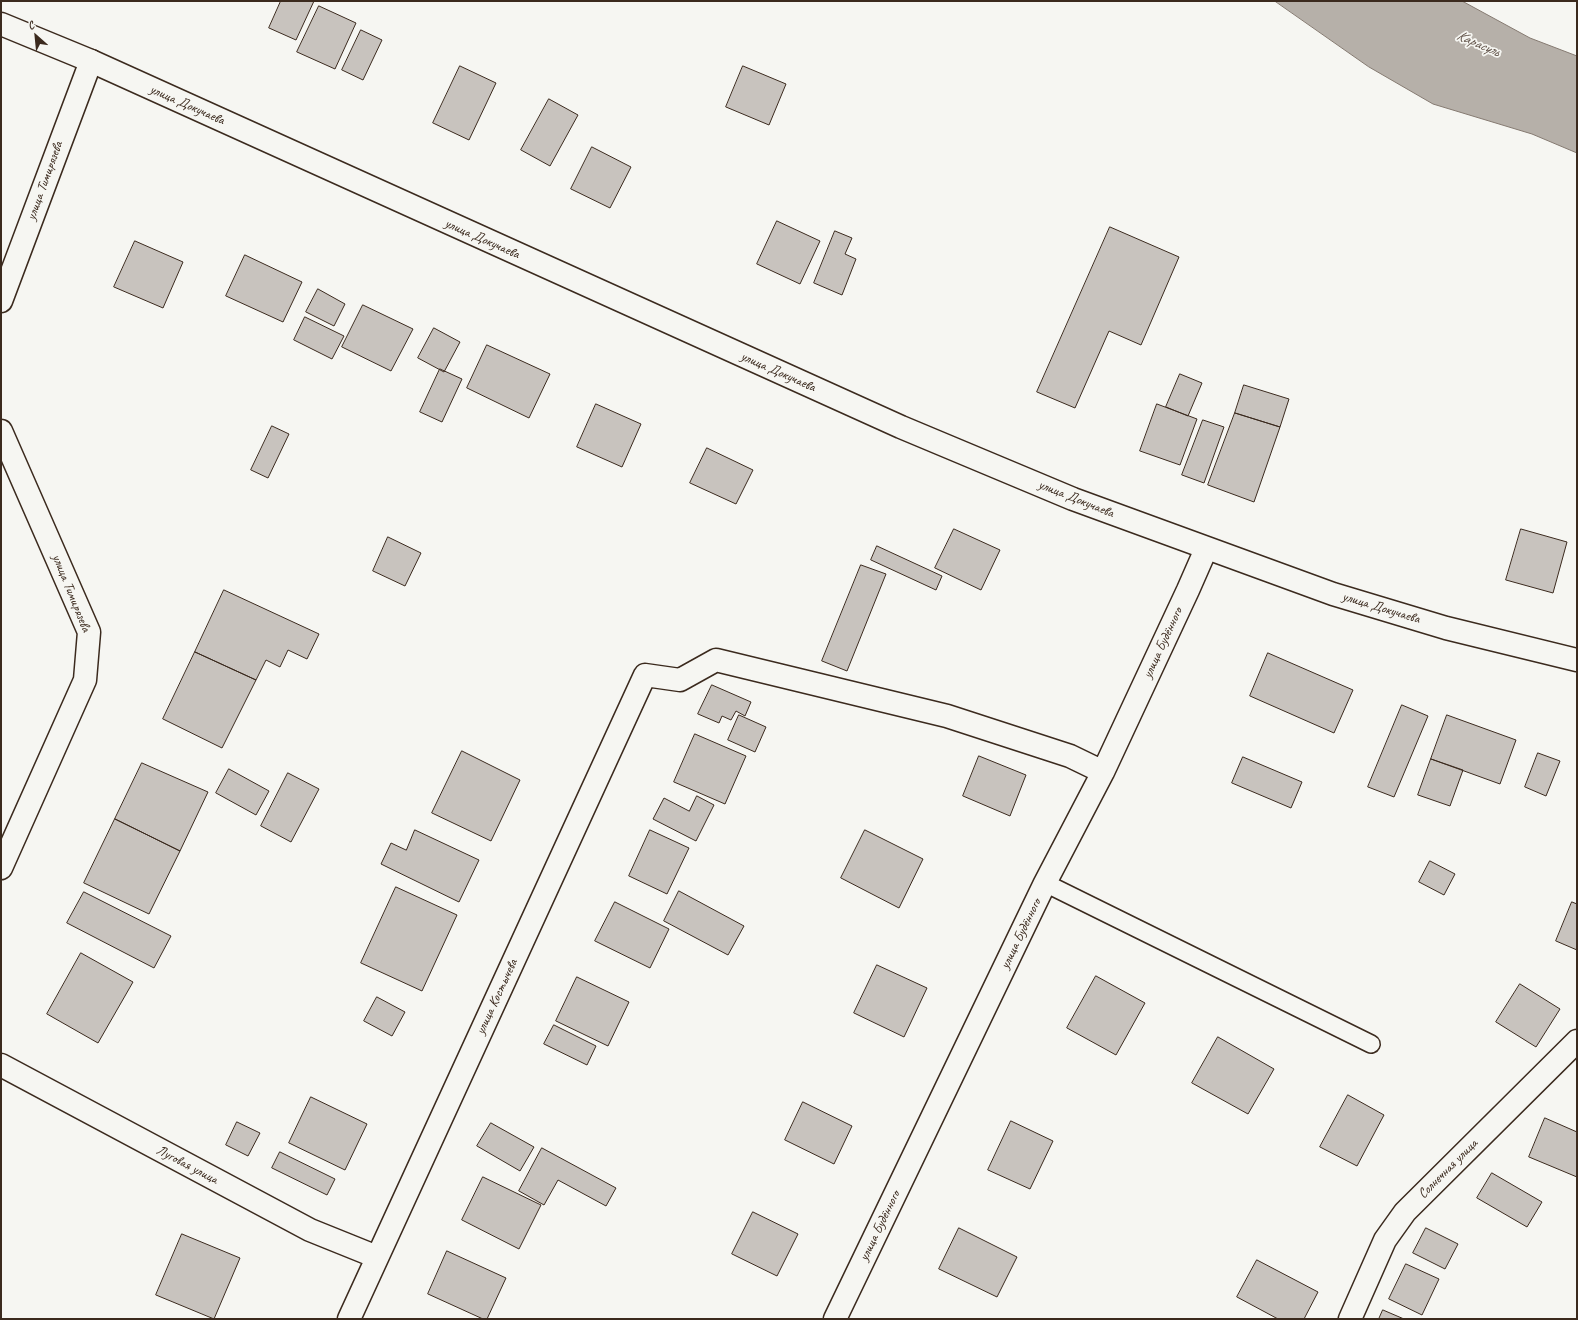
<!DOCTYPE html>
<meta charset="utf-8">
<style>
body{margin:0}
#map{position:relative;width:1578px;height:1320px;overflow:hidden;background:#f6f6f2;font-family:Caveat,sans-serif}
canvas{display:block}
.frame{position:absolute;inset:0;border:2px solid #3b2a1e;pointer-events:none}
.north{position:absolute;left:16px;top:16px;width:40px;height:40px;-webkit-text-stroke:3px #f6f6f2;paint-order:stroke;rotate:333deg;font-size:11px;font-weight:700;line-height:16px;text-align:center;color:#3b2a1e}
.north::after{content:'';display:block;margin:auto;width:14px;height:18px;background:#3b2a1e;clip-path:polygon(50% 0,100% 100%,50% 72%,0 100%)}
</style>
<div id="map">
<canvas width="1578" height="1320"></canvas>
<div class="frame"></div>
<div class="north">С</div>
</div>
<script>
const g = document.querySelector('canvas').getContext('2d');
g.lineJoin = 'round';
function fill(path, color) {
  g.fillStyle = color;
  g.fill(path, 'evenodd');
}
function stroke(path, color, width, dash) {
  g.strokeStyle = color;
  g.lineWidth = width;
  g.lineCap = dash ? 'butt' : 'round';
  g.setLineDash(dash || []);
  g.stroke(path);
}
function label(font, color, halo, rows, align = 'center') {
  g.font = font + ' Caveat,sans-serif';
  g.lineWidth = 3.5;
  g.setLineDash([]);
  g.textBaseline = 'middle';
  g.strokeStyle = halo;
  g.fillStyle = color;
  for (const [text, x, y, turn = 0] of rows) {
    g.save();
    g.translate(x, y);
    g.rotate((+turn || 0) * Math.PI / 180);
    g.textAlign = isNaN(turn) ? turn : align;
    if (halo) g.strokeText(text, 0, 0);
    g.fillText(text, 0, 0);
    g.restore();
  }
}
const water = new Path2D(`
 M1275,1H1462L1530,38L1577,56V153L1532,134L1433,104L1369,67Z`);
const building = new Path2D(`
 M281,1H314L296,40L269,28Z
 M319,6L356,23L335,69L297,52Z
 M361,30L382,40L363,80L342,70Z
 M460,66L496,83L469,140L433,123Z
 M743,66L786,84L769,125L726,107Z
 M549,99L578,115L550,166L521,150Z
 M592,147L631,167L610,208L571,189Z
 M777,221L820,241L800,284L757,264Z
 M1110,227L1179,257L1141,345L1109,331L1075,408L1037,392Z
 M835,231L852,238L845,254L856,259L842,295L814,283Z
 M135,241L183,262L163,308L114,287Z
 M245,255L302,282L283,322L226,296Z
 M318,289L345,304L334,326L306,312Z
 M363,305L413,329L391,371L342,347Z
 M305,317L344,336L332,359L294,340Z
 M434,328L460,342L444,372L418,358Z
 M487,345L550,374L529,418L467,388Z
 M440,369L462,379L442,422L420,412Z
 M1180,374L1202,383L1188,416L1166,407Z
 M1244,385L1289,399L1280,427L1235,413Z
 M596,404L641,424L622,467L577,447Z
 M1157,404L1197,419L1180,465L1140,451Z
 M1235,413L1280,427L1254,502L1208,485Z
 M1203,420L1224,427L1204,483L1182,475Z
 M272,426L289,434L268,478L251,470Z
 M707,448L753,470L736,504L690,483Z
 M954,529L1000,550L981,590L935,568Z
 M1521,529L1567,542L1553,593L1506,580Z
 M388,537L421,553L405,586L373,571Z
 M877,546L942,576L936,590L871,560Z
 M861,565L886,574L847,671L822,661Z
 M224,590L319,634L307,659L288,650L280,667L266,660L256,680L195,652Z
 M195,652L256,680L222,748L163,719Z
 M1268,653L1353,690L1334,733L1250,696Z
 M712,685L751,702L745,716L736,711L731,720L722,716L719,723L698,714Z
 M1402,705L1428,716L1394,797L1368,787Z
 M739,715L766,727L755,752L728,740Z
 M1447,715L1516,740L1500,784L1431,759Z
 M695,734L746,756L725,804L674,782Z
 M462,751L520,780L491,841L432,813Z
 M1538,753L1560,761L1546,796L1525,787Z
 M979,756L1026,775L1010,816L963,796Z
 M1243,757L1302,782L1291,808L1232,783Z
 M1431,759L1463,770L1450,806L1418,795Z
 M142,763L208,792L180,851L115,819Z
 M229,769L269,791L256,815L216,793Z
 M288,773L319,789L291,842L261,826Z
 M697,796L714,805L696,841L653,819L664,798L689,811Z
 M115,819L180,851L149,914L84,883Z
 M415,830L479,860L459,902L381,864L391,843L406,850Z
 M650,830L689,848L667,894L629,876Z
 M865,830L923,859L899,908L841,878Z
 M1430,861L1455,874L1444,895L1419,882Z
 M396,887L457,915L422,991L361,963Z
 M679,891L744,926L728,955L664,921Z
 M84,892L171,936L154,968L67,923Z
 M615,902L669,929L650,968L595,941Z
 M1572,902L1577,904V950L1556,941Z
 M81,953L133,982L98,1043L47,1014Z
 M877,965L927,988L904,1037L854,1013Z
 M1096,976L1145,1003L1116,1055L1067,1028Z
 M577,977L629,1002L608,1046L556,1021Z
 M1520,984L1560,1009L1536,1047L1496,1022Z
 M377,997L405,1012L392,1036L364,1021Z
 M554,1025L596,1046L587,1065L544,1044Z
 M1218,1037L1274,1069L1248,1114L1192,1083Z
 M1348,1095L1384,1115L1357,1166L1320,1147Z
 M311,1097L367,1124L345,1170L289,1143Z
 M803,1102L852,1126L834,1164L785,1140Z
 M1545,1118L1577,1132V1177L1529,1157Z
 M1011,1121L1053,1141L1030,1189L988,1170Z
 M237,1122L260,1133L248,1156L226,1145Z
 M491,1123L534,1147L520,1171L477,1146Z
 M542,1148L616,1188L606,1206L558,1180L544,1205L519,1191Z
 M280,1152L335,1179L327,1195L272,1168Z
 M1492,1173L1542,1202L1527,1227L1477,1198Z
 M483,1177L541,1205L519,1249L462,1220Z
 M753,1212L798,1234L777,1276L732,1254Z
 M959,1228L1017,1257L997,1297L939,1269Z
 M1426,1228L1458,1244L1445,1269L1413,1253Z
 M182,1234L240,1258L214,1319L156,1295Z
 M447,1251L506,1278L487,1319H483L428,1294Z
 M1257,1260L1318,1292L1304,1319H1278L1237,1297Z
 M1406,1264L1439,1279L1422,1315L1389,1299Z
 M1383,1310L1404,1319H1379Z`);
const lane = new Path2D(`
 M1045,883L1371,1044`);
const street = new Path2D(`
 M1,301L91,61
 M1,431L89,632L85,680L1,868
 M1,1065L310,1230L377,1257
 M349,1319L645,675L680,680L716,660L947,716L1070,756L1103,772
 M835,1319L1045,883L1103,772L1188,590L1206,549
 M1350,1319L1385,1240L1405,1212L1577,1041`);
const secondary = new Path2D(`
 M1,24L91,61L901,427L1073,499L1333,594L1446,628L1577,660`);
const streetNames = [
 ["улица Докучаева",187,105,24],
 ["улица Тимирязева",45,181,-70],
 ["улица Докучаева",482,239,24],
 ["улица Докучаева",778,372,24],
 ["улица Докучаева",1076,499,22],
 ["улица Тимирязева",71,593,68],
 ["улица Докучаева",1381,608,17],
 ["улица Будённого",1163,643,-65],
 ["улица Будённого",1021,934,-64],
 ["улица Костычева",497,997,-65],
 ["Луговая улица",187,1165,28],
 ["Солнечная улица",1448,1169,-45],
 ["улица Будённого",880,1226,-64]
];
const waterNames = [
 ["Карасуль",1478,44,24]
];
fill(water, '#b6b0a9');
stroke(water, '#857a71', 1);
fill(building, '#c8c3be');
stroke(building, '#3b2a1e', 1);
stroke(lane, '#3b2a1e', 20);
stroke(street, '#3b2a1e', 25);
stroke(secondary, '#3b2a1e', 25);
stroke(lane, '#f6f6f2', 17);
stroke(street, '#f6f6f2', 22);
stroke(secondary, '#f6f6f2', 22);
label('14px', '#3b2a1e', '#f6f6f2', streetNames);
label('italic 15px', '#605248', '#f6f6f2', waterNames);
</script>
